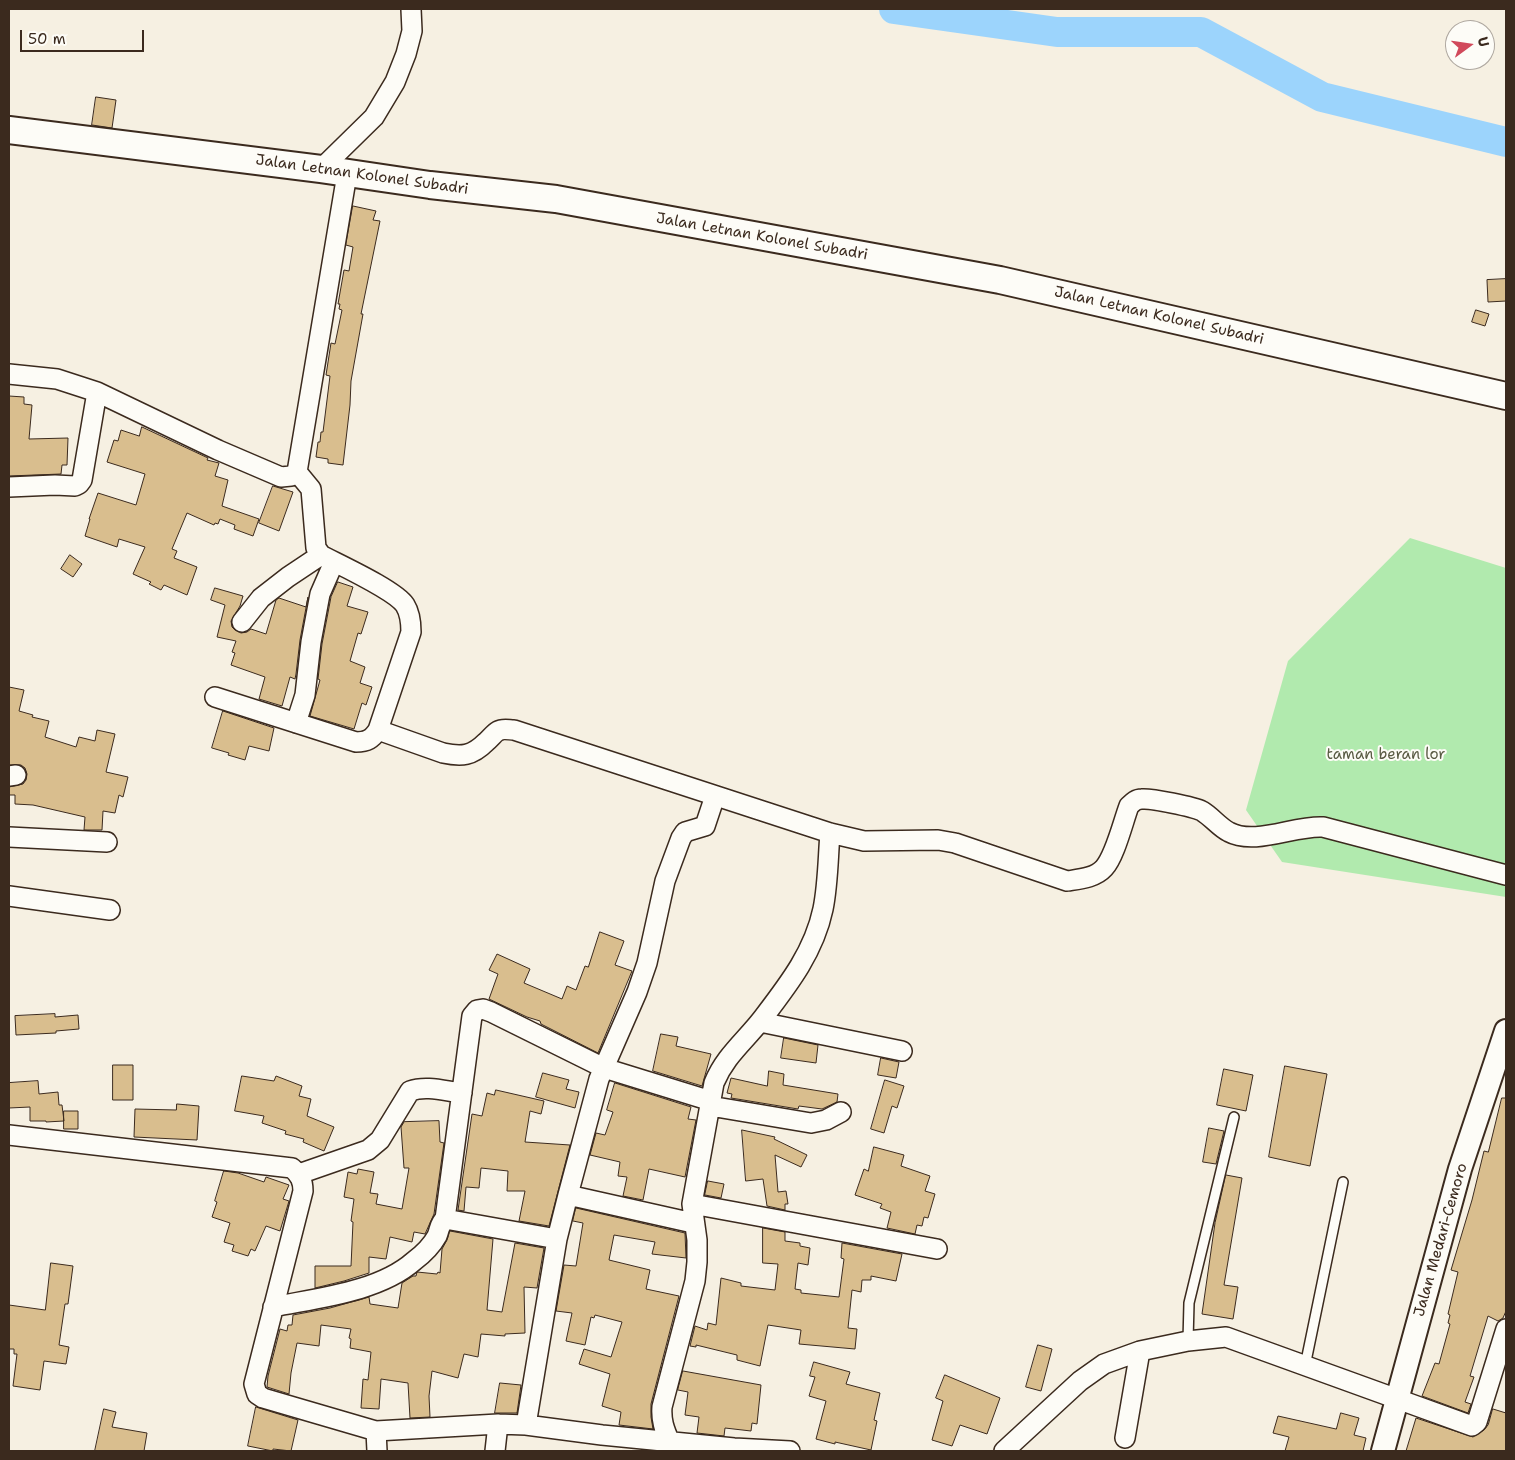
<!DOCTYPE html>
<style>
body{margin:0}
#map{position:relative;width:1515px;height:1460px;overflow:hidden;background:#f6f0e2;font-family:"Shantell Sans",sans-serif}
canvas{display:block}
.frame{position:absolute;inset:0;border:10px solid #3b2a1e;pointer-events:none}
.north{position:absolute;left:1445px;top:20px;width:50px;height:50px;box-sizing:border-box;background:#fdfcf7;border:1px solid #afa8a0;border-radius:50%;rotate:76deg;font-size:14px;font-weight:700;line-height:20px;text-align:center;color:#3b2a1e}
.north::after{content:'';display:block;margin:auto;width:18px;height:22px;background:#d1495b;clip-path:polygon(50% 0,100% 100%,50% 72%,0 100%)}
.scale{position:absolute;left:20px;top:30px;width:124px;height:22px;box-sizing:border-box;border:2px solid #3b2a1e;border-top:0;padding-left:6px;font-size:15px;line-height:18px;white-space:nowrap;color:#3b2a1e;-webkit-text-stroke:4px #fdfcf7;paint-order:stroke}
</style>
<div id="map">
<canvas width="1515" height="1460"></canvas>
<div class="frame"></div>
<div class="north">U</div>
<div class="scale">50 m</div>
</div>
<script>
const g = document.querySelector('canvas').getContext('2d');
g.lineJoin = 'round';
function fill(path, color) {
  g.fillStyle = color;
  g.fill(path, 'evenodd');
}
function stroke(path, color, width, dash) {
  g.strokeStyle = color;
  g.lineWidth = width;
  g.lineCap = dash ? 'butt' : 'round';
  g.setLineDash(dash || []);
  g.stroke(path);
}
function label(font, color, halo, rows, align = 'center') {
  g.font = font + ' "Shantell Sans",sans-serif';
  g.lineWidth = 4;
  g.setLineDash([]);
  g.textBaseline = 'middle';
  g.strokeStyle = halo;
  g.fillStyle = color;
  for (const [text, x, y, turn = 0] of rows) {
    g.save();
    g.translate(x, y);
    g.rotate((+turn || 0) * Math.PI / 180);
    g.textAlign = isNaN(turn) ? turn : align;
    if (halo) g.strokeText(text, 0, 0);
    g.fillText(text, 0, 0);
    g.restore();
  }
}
const green = new Path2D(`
 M1410,538L1506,568V897L1282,862L1246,810L1288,661Z`);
const river = new Path2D(`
 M894,9L1057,32H1201L1322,97L1506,142`);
const building = new Path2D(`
 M96,97L116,100L112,128L92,125Z
 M353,206L376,211L373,220L380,221L361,314H363L351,381L350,405L343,465L328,463V459L316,457L318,442H320L321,432H323L330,376L326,375L331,343L335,344L342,310L339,309L340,304H338L344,270L349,271L353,247L346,245Z
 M1506,279V301L1488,302L1487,280Z
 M1476,310L1489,314L1485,326L1472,322Z
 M9,396L24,397V404L32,405L29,439L68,438L67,465H62L61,474L9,476Z
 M142,427L208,458L207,460L219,463L215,476L228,480L222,506L259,519L253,536L234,529L235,525L220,519L218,524L215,523L214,525L187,513L172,549L177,551L174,558L197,567L187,595L164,585L161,590L149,584L151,582L133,574L145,547L119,539L117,547L85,536L90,519H89L98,493L136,505L145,474L107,462L114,440L118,441L121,430L139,436Z
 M273,486L293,492L279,531L259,523Z
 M70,555L82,564L73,577L61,569Z
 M338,582L353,587L347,606L368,612L361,634L358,633L350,661L365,667L360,683L372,687L366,705L362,703L354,729L310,716L320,680L318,679L322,644L331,597Z
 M215,588L243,596L240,606L231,621L232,627L235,630L241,633L247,632L251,629L266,634L276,600L279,598L306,607L308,597L300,640L296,674L295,679L290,677L282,706L259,699L265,677L231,665L235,653L232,652L236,641L217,637L225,605L211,600Z
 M9,687L24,690L19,711L33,715L32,717L49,721L45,737L76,747L79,737L95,741L97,730L115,734L106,772L128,777L123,797L119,795L115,813L103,811L102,830H84L85,817L33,805L15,804V795H9V787L23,784L26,780L27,774L25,768L21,765H9Z
 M223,711L274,728L269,751L249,746L245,760L228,755L229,753L212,748Z
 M600,932L624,941L615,965L632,971L598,1053L541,1024L540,1021L527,1017L489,999L498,974L489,970L497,954L530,969L524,983L562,999L567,986L576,990L585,966L588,967Z
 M55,1014V1017L78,1015L79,1029L56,1031V1033L16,1035L15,1016Z
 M661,1034L678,1037L676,1046L711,1054L702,1086L653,1071Z
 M784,1038L818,1045L816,1063L781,1058Z
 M881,1058L899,1062L896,1078L878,1075Z
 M113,1065H133V1100H113Z
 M1285,1066L1327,1074L1310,1166L1269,1157Z
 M1224,1069L1253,1075L1246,1111L1217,1105Z
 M769,1071L784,1074L783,1085L838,1094L837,1102L822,1109L799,1106L798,1109L731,1098L732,1094L727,1093L731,1078L767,1086Z
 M543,1073L569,1080L566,1089L579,1092L575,1108L536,1097Z
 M242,1076L274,1081L276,1076L302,1086L299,1096L311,1099L307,1116L334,1127L324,1151L303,1142L304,1139L285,1134L286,1131L262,1123L264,1116L235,1111Z
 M885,1080L904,1086L897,1108L892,1106L884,1133L871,1129Z
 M38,1081L39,1094L58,1092L59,1105H62L64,1121L46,1122V1121H30V1107L9,1108V1083Z
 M615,1083L691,1107L688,1119L696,1120L685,1177L649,1169L643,1200L623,1196L627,1177L618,1176L620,1162L590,1155L596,1133L605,1135L613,1112L607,1110Z
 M496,1090L544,1101L541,1114L530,1111L525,1142L570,1145L549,1226L519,1221L525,1191H507L508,1171L481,1168L479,1188L466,1187L464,1211L458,1210L472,1114L482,1116L487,1093L494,1095Z
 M1502,1098H1506V1311L1503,1318L1498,1321L1488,1316L1470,1376L1474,1377L1465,1402L1471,1404L1468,1413L1422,1396L1435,1363L1439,1364L1450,1324L1448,1323L1450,1315L1448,1314L1458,1272L1451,1270L1472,1200L1484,1151L1488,1152Z
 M177,1104L199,1106L197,1140L134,1137L135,1109L176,1110Z
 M64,1111H78V1129H64Z
 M439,1121L440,1142L444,1143L434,1214L425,1234L414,1232L412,1242L390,1237L386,1259L369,1257V1273L344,1281L315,1288V1266H351L353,1222L351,1221L354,1199L344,1197L348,1172L357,1174L358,1169L374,1172L370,1193L378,1194L376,1204L402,1209L409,1168H404L401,1127L404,1122Z
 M1209,1128L1224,1131L1216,1164L1203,1162Z
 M742,1130L775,1137L774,1139L807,1155L801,1167L775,1155L778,1192L786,1191L788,1204H785V1210L767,1206L763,1179L746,1181Z
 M874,1147L904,1155L901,1166L930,1176L925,1191L935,1194L928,1218L924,1217L922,1226L917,1225L915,1234L887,1228L891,1212L880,1208L882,1204L855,1195L864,1169L868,1171Z
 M224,1171L238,1173L264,1182L266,1177L289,1185L283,1199L289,1201L280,1231L266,1226L255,1251L251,1249L248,1256L232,1251L234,1245L224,1242L230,1223L212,1217L217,1202L215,1201Z
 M1226,1175L1242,1178L1224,1285L1238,1287L1233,1319L1202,1314L1215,1223Z
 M708,1181L724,1184L721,1198L705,1195Z
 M576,1208L685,1233L686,1258L652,1254L655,1242L614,1235L609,1260L650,1270L646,1289L679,1296L651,1404V1417L653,1429L619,1425L621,1412L602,1406L610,1374L579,1364L584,1349L611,1357L622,1322L595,1315L594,1318L591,1317L585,1345L566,1341L572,1313L556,1311L564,1265L576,1266L583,1223L573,1221Z
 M763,1228L785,1232V1241L800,1243V1246L810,1248L808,1265L798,1263L795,1289L801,1290V1293L839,1297L844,1259L841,1258L842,1243L902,1254L896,1281L871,1276V1280H862L861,1292L852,1290L848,1328L857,1329L855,1349L799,1344L801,1330L768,1325L760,1366L737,1360V1355L696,1345V1347L690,1346L695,1326L707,1330L708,1323L716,1325L721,1278L741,1283V1286L775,1290L778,1264L763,1263Z
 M450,1231L493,1239L487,1310L502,1312L515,1243L544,1248L537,1288L524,1287L525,1333L505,1334V1336L481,1334L478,1357L464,1354L458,1378L432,1371L429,1396L430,1417L410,1418L408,1383L381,1379L379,1409L361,1408L363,1379L368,1380L371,1352L350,1348L351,1339L349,1338L351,1329L321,1325L319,1346L297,1343L291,1373L289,1394L267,1387L268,1376L280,1329L287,1331L288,1325H292L293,1315L330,1308L369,1297L370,1304L398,1308L402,1283L413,1276H416L417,1272L437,1274L438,1272L440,1273L442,1249L447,1240Z
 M51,1263L73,1266L68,1304H65L59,1345L69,1347L66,1364L44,1361L40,1390L13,1386L17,1354H14V1349H9V1305L45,1310Z
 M1038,1345L1052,1349L1041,1391L1026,1387Z
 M814,1362L850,1372L846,1384L880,1393L874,1420L877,1421L871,1450L835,1442V1444L816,1439L826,1401L809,1396L815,1377L810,1376Z
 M683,1371L761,1385L757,1424L752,1423L751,1431L725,1428L724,1436L697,1433L699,1417L685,1415L688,1392L678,1390Z
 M945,1375L1000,1398L987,1434L960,1425L952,1446L932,1440L943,1401L936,1398Z
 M500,1383L521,1385L517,1413H495Z
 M256,1407L298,1420L291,1451L273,1449V1451L248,1446Z
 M104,1409L116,1412L112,1427L147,1433L144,1451H95Z
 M1493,1409L1506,1413V1451H1406L1416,1418L1473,1437L1484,1430L1488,1425Z
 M1341,1413L1359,1418L1354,1435L1366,1438L1363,1451H1285L1289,1437L1273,1433L1278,1416L1336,1429Z`);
const service = new Path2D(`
 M1188,1341L1189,1303L1234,1117
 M1305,1366L1343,1182`);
const minor = new Path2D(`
 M321,169L374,117L395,82L406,54L412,31L411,9
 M9,374L57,379L97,392
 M297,472L311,489L316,548L321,555C340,565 395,590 405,605C410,613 411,623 411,632L378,730L443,753C462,757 472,756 486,742C490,739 494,733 498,731C503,728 509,730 514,730L830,833L864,841L938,840L955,843L1067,881C1080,879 1095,878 1104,868C1115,856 1123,822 1129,806C1133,802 1136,799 1142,799C1151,798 1194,807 1202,811C1212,817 1219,827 1229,832C1255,846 1295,825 1323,827L1506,875
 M9,487L55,485L75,486L79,484L82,480L97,392L218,450L281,477L291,476L297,472L347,174
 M242,622L261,598L288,577L321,555
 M215,697L356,742C367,742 372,739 378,730
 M296,723L305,695L311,642L320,594L334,562
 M9,776L16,775
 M9,837L107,842
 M9,896L110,910
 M760,1022L902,1051
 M710,1106L811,1123L826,1120L841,1112
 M9,1135L292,1168C300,1175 303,1181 303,1191L254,1384L257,1394L263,1398L376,1431
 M299,1174L368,1150L380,1140L410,1091C426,1085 445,1091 462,1093
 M568,1195L693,1223
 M692,1204L937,1249
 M445,1219L472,1016L477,1010L483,1009L491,1012L604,1068L711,1101
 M273,1307C317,1298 379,1292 414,1261C422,1255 432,1245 437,1236C440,1229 439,1224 445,1219L557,1239
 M526,1425L557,1239L568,1195L599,1079L637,992L647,963L665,881L681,838L685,832L705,826L715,796
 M1125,1438L1140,1351
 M670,1442C664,1429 661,1420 662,1407L695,1281L697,1262V1240L692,1204L714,1083C725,1056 745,1041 762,1019C788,985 814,952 823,909C828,885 828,858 830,833
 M377,1451L376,1431L498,1424L526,1425L602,1435L734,1448L790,1451
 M495,1451L498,1424
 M1004,1451L1080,1381L1104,1364L1140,1351L1188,1341L1226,1337L1472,1426L1477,1422L1506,1329`);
const tertiary = new Path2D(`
 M1383,1451L1460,1169L1506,1031`);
const secondary = new Path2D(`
 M9,130L321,169L430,185L556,199L1000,280L1506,396`);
const streetNames = [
 ["Jalan Letnan Kolonel Subadri",362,175,8],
 ["Jalan Letnan Kolonel Subadri",762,237,10],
 ["Jalan Letnan Kolonel Subadri",1159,316,13],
 ["Jalan Medari-Cemoro",1441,1240,-74]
];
const parkNames = [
 ["taman beran lor",1386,755]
];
fill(green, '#b1eaae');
stroke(river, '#9cd4fc', 30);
fill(building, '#d9be8e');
stroke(building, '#3b2a1e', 1);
stroke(service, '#3b2a1e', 12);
stroke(minor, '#3b2a1e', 22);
stroke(tertiary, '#3b2a1e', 26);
stroke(secondary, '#3b2a1e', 30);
stroke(service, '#fdfcf7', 9);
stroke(minor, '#fdfcf7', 19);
stroke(tertiary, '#fdfcf7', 22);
stroke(secondary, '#fdfcf7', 26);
label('15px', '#3b2a1e', '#fdfcf7', streetNames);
label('15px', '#585a42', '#fdfcf7', parkNames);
</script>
